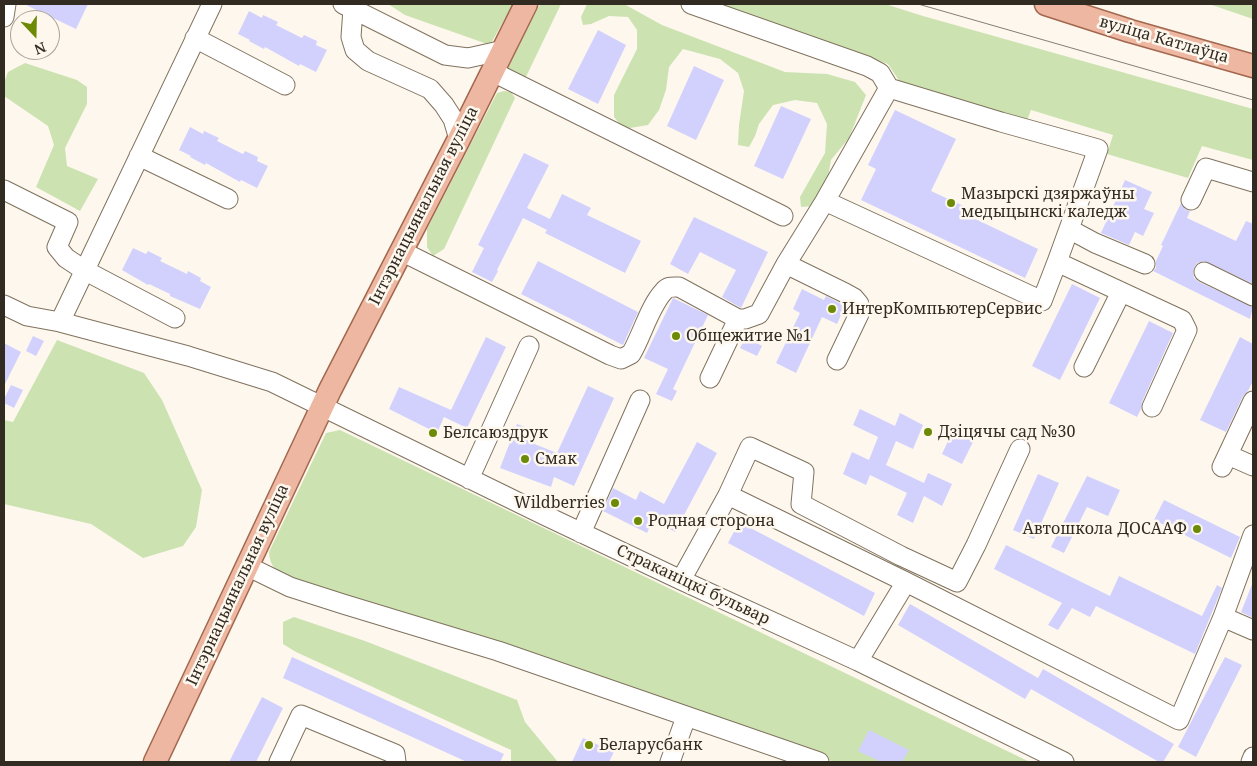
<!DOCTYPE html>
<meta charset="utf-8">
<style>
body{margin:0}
#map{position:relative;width:1257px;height:766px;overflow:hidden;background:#fdf7ee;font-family:"Noto Serif",serif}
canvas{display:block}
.frame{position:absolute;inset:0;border:5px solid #312b22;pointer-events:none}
.north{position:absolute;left:10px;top:10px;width:50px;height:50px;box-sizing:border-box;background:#fdf7ee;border:1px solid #aba59c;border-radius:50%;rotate:159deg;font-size:14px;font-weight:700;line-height:20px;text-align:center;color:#312b22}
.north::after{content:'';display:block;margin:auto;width:18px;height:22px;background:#6c8a05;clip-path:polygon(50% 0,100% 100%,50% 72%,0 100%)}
</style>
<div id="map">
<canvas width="1257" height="766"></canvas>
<div class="frame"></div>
<div class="north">N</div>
</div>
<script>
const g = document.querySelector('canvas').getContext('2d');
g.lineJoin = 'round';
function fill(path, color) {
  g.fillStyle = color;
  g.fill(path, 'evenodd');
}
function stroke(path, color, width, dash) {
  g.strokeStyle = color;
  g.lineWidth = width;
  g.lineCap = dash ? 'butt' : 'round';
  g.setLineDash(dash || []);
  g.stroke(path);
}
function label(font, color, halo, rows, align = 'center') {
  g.font = font + ' "Noto Serif",serif';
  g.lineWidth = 5;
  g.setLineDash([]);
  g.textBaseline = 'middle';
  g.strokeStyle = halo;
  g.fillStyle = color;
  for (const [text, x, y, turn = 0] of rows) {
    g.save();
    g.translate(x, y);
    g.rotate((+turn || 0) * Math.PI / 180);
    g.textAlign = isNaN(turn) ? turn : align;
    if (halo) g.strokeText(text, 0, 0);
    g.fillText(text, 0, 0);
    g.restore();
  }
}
const green = new Path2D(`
 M388,4H513L490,45L405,15Z
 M540,4H561L524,81L512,79L508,68Z
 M587,4H624L662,25L785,72L827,74L855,82L866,95L849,138L831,160L828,177L814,206L801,207L800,197L825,153L827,124L817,103L795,100L773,105L759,124L755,136L749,147L738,145L739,125L744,91L738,73L720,59L683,49L669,67L666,90L659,110L648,125L624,129L614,117V95L637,49V30L628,17L609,16L591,24L583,25L581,17Z
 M717,4H885L923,16L1253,109V160L1202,146L1188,178L1107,154L1113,135L1031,110L1026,123L900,82L888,64Z
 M1209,4H1253V19Z
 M25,63L77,80L87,87V104L65,148L67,166L98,179L80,211L36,187L54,145L48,126L4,96V83L8,72Z
 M504,91L511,92L515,98L444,249L433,256L427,247V229L497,93Z
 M57,340L144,373L162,400L202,490L196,527L183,546L143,558L91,524L4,504V420L13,422Z
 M340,430L1030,762H834L808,751L283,576C273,568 270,564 269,552L326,433Z
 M294,617L365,641L517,700L525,722L558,762H511V750L296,652L283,644V622Z`);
const building = new Path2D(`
 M24,4H88L76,29Z
 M249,11L262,18L263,15L278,22L276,25L302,38L304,35L317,41L316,45L327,50L316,72L300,64L299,66L265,47L264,49L249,41L250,40L238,34Z
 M598,30L626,45L598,104L568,89Z
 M694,66L724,80L696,140L667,126Z
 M781,106L811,119L783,179L754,166Z
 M895,110L956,139L931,191L970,209L967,215L1038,249L1025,278L861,200L876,169L868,165Z
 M190,127L203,134L204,131L219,138L217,141L243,154L245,151L258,157L257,161L268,166L257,188L241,180L240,182L206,163L205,165L190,157L191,156L179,150Z
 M524,153L549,165L527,208L550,219L562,194L591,208L587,215L641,241L625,273L545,233L547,230L523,218L497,270L498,271L492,282L472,272L484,248L478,245Z
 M1125,180L1152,192L1144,209L1154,213L1143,236L1135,232L1129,245L1101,233Z
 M1181,203L1186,210L1190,211L1187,218L1236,241L1246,221L1253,224V284L1204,261L1197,263L1194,268L1193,272L1194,278L1199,282L1253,307L1250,319L1153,271L1156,268V261L1163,246L1161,245Z
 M694,217L768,252L741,308L722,297L736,270L700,252L688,274L670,264Z
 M133,248L146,254L148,251L162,258L160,261L187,274L188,271L201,278L200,281L211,287L200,309L170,296V294L149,284L148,285L122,270Z
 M538,261L638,312L623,345L521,294Z
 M1072,284L1100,298L1060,380L1032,366Z
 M802,289L824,300L826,296L845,306L837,324L822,317L796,373L776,363L800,313L793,309Z
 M673,298L708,315L673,389L677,391L672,401L656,394L668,369L644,358Z
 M1149,321L1173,333L1142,402L1141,409L1137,417L1109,403Z
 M33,336L44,341L36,356L26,351Z
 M486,337L506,347L467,428L444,417L437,433L389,409L399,387L451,410Z
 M746,337L762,346L757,356L740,348Z
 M1240,337L1253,344V381L1248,391L1243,396L1226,432L1200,420Z
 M4,343L21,352L4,386Z
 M11,385L23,390L14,408L4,403V399Z
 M588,386L614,398L574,486L554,477L551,487L500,468L517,424L536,431L532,443L557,453Z
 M860,409L895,426L900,413L923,425L913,449L896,441L886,465L924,483L928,473L952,484L942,506L924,496L913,523L897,515L907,493L870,475L866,485L843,474L852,452L869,460L878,437L853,425Z
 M955,426L976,436L962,464L942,454Z
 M697,442L717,453L675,532L653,520L647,533L603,511L613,488L636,500L640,491L664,504Z
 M1038,474L1059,483L1034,539L1013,530Z
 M1087,476L1120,490L1108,516L1087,507L1064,553L1051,547Z
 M1164,500L1240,537L1231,558L1154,520Z
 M739,522L875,593L864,616L728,543Z
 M1006,545L1110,596L1119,576L1202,616L1217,585L1222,588L1195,654L1096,606L1090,617L1072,608L1058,630L1048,625L1062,603L994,569Z
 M1253,582V618L1241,612Z
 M910,604L1038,678L1043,669L1174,744L1163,762H1159L1031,689L1025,699L898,625Z
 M292,657L504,754L500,762H467L283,678Z
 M1225,657L1242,665L1196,757L1178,747Z
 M262,697L283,708L256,762H229Z
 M869,730L909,750L902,762H881L858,751Z
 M583,738L614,752L609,762H572Z`);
const minor = new Path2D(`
 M343,4L445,55L468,58L504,50
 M691,4L867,66L880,73L889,88L825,201L786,264
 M353,9L351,37L355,50L368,61L430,89L444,105L453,119L459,139
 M4,17L6,4
 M195,38L285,85
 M493,72L783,216
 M889,88L1001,122L1098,149L1057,262L1182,320L1187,330L1152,407
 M139,156L228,199
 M4,190L68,222L57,247L66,258L84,270L175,318
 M1191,200L1206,168L1253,182
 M825,201L1042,301L1057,262
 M1069,229L1095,243L1145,264
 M401,251L610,355L621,359L631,354C642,336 649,307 664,291C668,286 673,287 679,287L738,319H745L759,314L786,264L845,293L854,298L859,304V314L837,360
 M1204,272L1253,296
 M4,305L27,316L60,322L188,356L272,382L544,515L681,580L858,661L1064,762
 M60,322L212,4
 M1084,367L1121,292
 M710,378L738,319
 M1228,455L1253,466
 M1222,467L1253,401
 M469,479L529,346
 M728,495L750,447L804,472L801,504L901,556L957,582L976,545L1020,449
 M581,533L640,400
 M247,566L290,587L343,604L498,651L819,762
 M681,580L728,495L906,582L1179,720L1223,617L1253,630
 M1223,617L1253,535
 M858,661L906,582
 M279,762L301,715L395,754L396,762
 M670,762L686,717
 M1251,762L1253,757`);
const major = new Path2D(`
 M1046,4L1130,31L1253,66
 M155,762L330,390L459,139L526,4`);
const tram = new Path2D(`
 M918,4L1253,100`);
const markers = [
 [951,203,5,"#6c8a05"],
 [832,309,5,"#6c8a05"],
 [676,336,5,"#6c8a05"],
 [928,432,5,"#6c8a05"],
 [433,433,5,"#6c8a05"],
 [525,459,5,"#6c8a05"],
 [615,503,5,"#6c8a05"],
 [638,521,5,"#6c8a05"],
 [1197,529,5,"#6c8a05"],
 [589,745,5,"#6c8a05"]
];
const streetNames = [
 ["вуліца Катлаўца",1164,40,16],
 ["Інтэрнацыянальная вуліца",424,206,-63],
 ["Інтэрнацыянальная вуліца",238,585,-65],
 ["Страканіцкі бульвар",693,585,25]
];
const poiNames = [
 ["Мазырскі дзяржаўны",961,194],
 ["медыцынскі каледж",961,212],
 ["ИнтерКомпьютерСервис",842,309],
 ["Общежитие №1",686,336],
 ["Дзіцячы сад №30",938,432],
 ["Белсаюздрук",443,433],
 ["Смак",535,459],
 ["Wildberries",605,503,"right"],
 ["Родная сторона",648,521],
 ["Автошкола ДОСААФ",1187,529,"right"],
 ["Беларусбанк",599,745]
];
fill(green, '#cce3b1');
fill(building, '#d2d1fe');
stroke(minor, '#80725e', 21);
stroke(major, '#a3674d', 25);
stroke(minor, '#fff', 19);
stroke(major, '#edb7a2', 22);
stroke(tram, '#847e75', 1);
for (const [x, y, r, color] of markers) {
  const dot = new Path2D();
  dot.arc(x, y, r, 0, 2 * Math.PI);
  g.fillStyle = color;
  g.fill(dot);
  stroke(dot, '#fdf7ee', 2);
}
label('16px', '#312b22', '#fdf7ee', streetNames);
label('16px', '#312b22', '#fdf7ee', poiNames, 'left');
</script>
